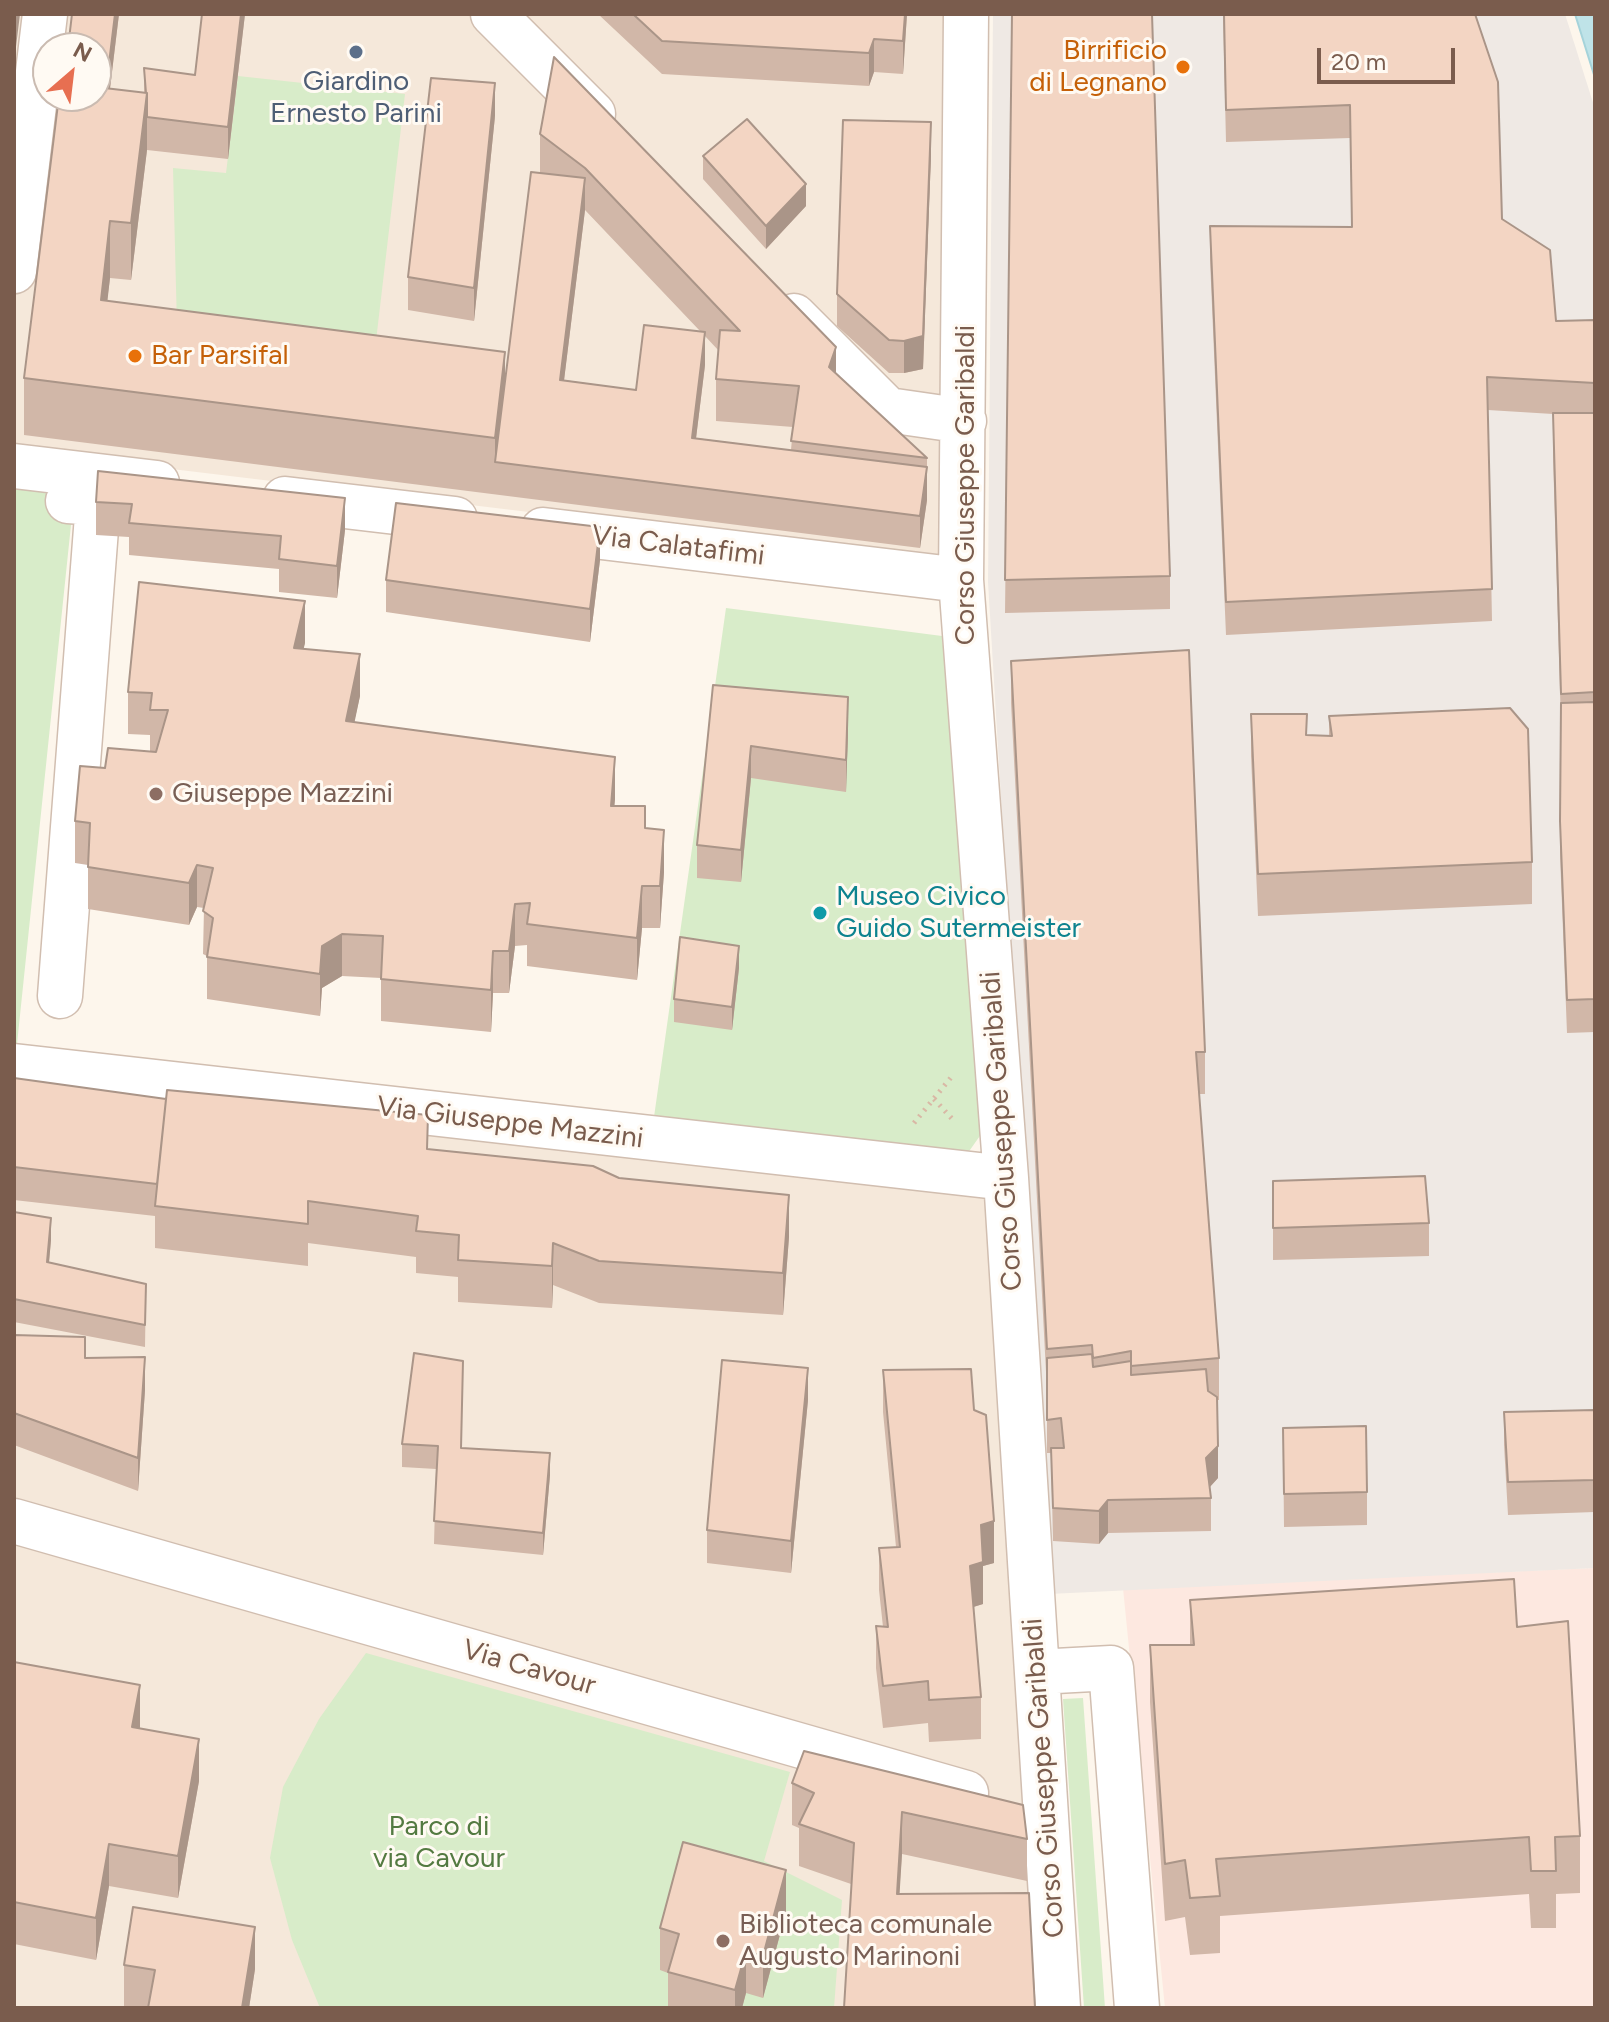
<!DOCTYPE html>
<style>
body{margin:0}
#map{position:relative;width:1609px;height:2022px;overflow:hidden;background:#fdf6ec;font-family:Figtree,sans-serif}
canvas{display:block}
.frame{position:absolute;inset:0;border:16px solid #7a5c4d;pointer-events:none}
.north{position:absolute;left:32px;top:32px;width:80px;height:80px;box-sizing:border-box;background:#fffaf3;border:2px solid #cabbb1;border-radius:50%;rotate:28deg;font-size:22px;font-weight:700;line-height:32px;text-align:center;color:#7a5c4d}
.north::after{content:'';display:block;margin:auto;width:28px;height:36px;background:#e76f51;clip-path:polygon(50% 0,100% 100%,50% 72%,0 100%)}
.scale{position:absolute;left:1317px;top:48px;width:138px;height:36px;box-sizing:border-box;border:4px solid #7a5c4d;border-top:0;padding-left:10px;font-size:24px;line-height:28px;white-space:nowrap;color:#7a5c4d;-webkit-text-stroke:6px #fffaf3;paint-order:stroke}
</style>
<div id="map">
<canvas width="1609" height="2022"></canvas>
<div class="frame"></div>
<div class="north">N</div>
<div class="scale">20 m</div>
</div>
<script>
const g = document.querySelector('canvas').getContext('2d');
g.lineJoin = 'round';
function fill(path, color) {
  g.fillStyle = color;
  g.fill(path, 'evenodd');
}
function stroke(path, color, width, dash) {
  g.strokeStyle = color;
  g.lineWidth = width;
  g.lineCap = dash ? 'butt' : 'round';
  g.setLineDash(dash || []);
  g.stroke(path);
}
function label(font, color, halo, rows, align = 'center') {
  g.font = font + ' Figtree,sans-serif';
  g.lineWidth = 6;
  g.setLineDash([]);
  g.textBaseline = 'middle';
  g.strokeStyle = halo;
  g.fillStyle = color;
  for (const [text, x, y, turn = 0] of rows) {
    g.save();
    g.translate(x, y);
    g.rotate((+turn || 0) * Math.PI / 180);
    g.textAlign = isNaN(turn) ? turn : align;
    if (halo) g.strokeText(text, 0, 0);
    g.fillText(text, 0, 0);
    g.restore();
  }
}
const residential = new Path2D(`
 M14,14H948L944,562L14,450ZM48,48H96V96H48Z
 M14,1081L992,1190L1043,2008H14Z`);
const commercial = new Path2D(`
 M1595,1568V2001L1592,2008H1165L1123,1588Z`);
const industrial = new Path2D(`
 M993,14H1565L1595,109V1568L1049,1594L988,582Z`);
const green = new Path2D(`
 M238,76L405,94L370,392L178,367L173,168L226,173Z
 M14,488L74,496L17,1044H14Z
 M726,608L942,636L989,1123L965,1157L653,1124Z
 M366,1653L790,1772L764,1861L842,1900L834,2008H320L292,1940L270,1858L283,1787L319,1719Z
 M1083,1698L1105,2008H1084L1063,1699Z`);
const water = new Path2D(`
 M1575,14H1595V78Z`);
const path = new Path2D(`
 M934,1099L955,1122
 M914,1123L953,1075`);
const minor = new Path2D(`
 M493,14L593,114
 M966,14L961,580L1006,1178L1058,2008
 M14,271L45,14
 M794,316L888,410L964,421
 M14,466L157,483
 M285,499L455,519
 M543,530L961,580
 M60,996L98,503L68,501
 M14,1066L1006,1178
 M14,1521L966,1793
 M1037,1672L1111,1668L1137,2008`);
const wall = new Path2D(`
 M72,14H119L110,89L144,93V68L195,75L202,14H245L228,159L147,150L131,280L110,278L107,301L505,378L540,172V134L554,57L836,373L927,458V500L920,548L24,435V378L96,96ZM585,210L700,331L636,390L564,380ZM705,336L719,351L716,379V421L793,427L791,450L696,438L705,365Z
 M598,14H907L903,74L874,72L869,86L662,74Z
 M1012,14L1170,576V609L1005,613Z
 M1223,14H1475L1502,219L1556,321L1595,320V1032L1567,1033L1560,854L1561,725L1553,455V414L1488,410L1492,621L1226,635L1210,259V226L1352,227L1350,138L1226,142Z
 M495,116L474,321L408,310V277Z
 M931,155L923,369L904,373H889L837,326V294Z
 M703,156L806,206L766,249L703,179Z
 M98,471L345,530L337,598L279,592V569L129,555V537L96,535V502Z
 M600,560L590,642L386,612V580Z
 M305,643L303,649L360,696L354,722L615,799L614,806L645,828L664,872L660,928H642L637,980L527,966V945L515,946L509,993H493L491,1032L381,1021V978L342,976L322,988L320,1016L207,999V956L203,954L204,908L197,907L189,925L88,909V865L75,863V821L105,768L150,751V735L128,734V692Z
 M1011,661L1205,1052V1094H1199L1219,1358V1400H1217L1218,1478L1210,1487L1211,1498V1531L1108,1533L1099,1544L1053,1541L1051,1453H1047V1391L1011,703Z
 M713,685L848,730L846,792L751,778L741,882L697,878V845Z
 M1251,714L1307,735L1329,736V716L1532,862V904L1258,916L1251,756Z
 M739,968L732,1030L674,1022V999Z
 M14,1078L428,1149L619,1178L789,1237L783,1315L599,1303L553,1285L552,1308L458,1302V1277L416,1273V1257L308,1243V1266L155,1248V1216L14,1200Z
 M1273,1181L1429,1223V1256L1273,1260Z
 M14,1212L51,1240L49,1262L146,1284L145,1347L14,1322Z
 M14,1335L85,1358L145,1390L138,1491L14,1445Z
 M883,1370L974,1410L994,1563L983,1566V1604L973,1607L981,1697V1739L929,1742L928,1723L883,1728L876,1668V1626L883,1627L879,1590V1548L896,1547L883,1412Z
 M808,1400L791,1573L707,1563V1530Z
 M1595,1410V1512L1508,1515L1504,1445V1412Z
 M1283,1428L1367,1492V1525L1284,1527Z
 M402,1444L462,1448L550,1475L543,1555L434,1544L436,1469L402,1467Z
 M1190,1600L1517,1627L1580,1836V1893L1556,1894V1928H1531L1529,1894L1220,1916V1953L1190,1955L1185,1917L1165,1921L1150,1702V1645H1190Z
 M14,1662L140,1728L199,1781L178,1898L109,1886L96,1960L14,1944Z
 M792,1783L1027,1839V1881L902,1854L899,1894L1035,2008L851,1884L799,1866V1828L792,1825Z
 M786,1912L763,1998L746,1993L742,2008H668V1973L660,1970V1928Z
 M124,1965L255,1969L249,2008H132L124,2007Z`);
const shadedWall = new Path2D(`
 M15,14H20L14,63V21Z
 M115,14H119L103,145V112Z
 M241,14H245L228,159V127Z
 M905,14H907L903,74V41Z
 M874,39V72L869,86V53Z
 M495,83V116L474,321V288Z
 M147,93V150L131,280V223Z
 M931,122V155L923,369L904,373V341Z
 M585,178V210L560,413V380Z
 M806,184V206L766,249V226Z
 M110,221V278L101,357V300Z
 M705,332V365L692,471V438Z
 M836,347V389L829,367Z
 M505,352V409L495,462V495V438Z
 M927,467V500L920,548V516Z
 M345,498V530L337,598V566Z
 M600,527V560L590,642V609Z
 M305,601V643L294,690V648Z
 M360,654V696L346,763V721Z
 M848,697V730L846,792V760Z
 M751,746V778L741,882V850Z
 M615,757V799L611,848V806Z
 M664,830V872L660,928V886Z
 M197,865V907L189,925V883Z
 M642,886V928L637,980V938Z
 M515,904V946L509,993V951Z
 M342,934V976L322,988L320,1016V974L322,946Z
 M739,946V968L732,1030V1007Z
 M493,951V993L491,1032V990Z
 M789,1195V1237L783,1315V1273Z
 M51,1218V1240L47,1284V1262Z
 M553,1243V1285L552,1308V1266Z
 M145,1357V1390L138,1491V1458Z
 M808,1368V1400L791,1573V1541Z
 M1218,1446V1478L1206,1491V1458Z
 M550,1453V1475L543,1555V1533Z
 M1108,1500V1533L1099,1544V1511Z
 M994,1521V1563L983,1566V1604L970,1608V1566L981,1525Z
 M140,1685V1727L132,1769V1727Z
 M199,1739V1781L178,1898V1856Z
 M902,1812V1854L897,1936V1894Z
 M109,1844V1886L96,1960V1918Z
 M786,1870V1912L763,1998V1956Z
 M255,1927V1969L249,2008H242Z
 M746,1951V1993L742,2008H735V1990Z`);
const building = new Path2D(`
 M72,14H115L106,88L96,87V48H68Z
 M202,14H241L228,127L147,117V93H146L144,68L195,75Z
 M633,14H905L903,41L874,39L869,53L662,41Z
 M1012,14H1152L1170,576L1005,580Z
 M1224,14H1475L1498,82L1502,219L1550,250L1556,321L1595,320V383L1487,377L1492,589L1226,602L1210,226L1352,227L1350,105L1226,110Z
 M554,57L836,347L829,367L927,458L791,441L799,386L716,379L720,330L740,331L585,168L540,134Z
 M431,78L495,83L474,288L408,277Z
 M96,87L147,93L131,223L110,221L101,300L505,352L495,438L24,378L59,96H96Z
 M747,119L806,184L766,226L703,156Z
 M843,120L931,122L923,336L904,341L889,340L837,294Z
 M531,172L585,178L560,380L636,390L644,325L705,332L692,438L927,467L920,516L495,462Z
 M1553,413H1595V692L1561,694Z
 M98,471L345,498L337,566L279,559L281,536L129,523L132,504L96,502Z
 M396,503L600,527L590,609L386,580Z
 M139,582L305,601L294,648L360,654L346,721L615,757L611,806H645V828L664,830L660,886H642L637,938L527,924L530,903L515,904L509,951H493L491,990L381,979L383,936L342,934L322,946L320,974L207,957L213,918L203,911L213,868L197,865L189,883L88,867L90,823L75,821L80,766L105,768L108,748L156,752L168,710H150L152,693L128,692Z
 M1189,650L1205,1052H1196L1219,1358L1131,1366V1351L1093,1358L1092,1345L1047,1349L1011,661Z
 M713,685L848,697L846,760L751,746L741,850L697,845Z
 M1595,702V999L1567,1000L1560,821L1561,703Z
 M1510,708L1528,729L1532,862L1258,874L1251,714H1307L1306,735L1332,736L1329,716Z
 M680,937L739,946L732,1007L674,999Z
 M14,1078L166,1099L157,1184L14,1167Z
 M167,1090L428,1115L427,1149L593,1166L619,1178L789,1195L783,1273L599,1261L553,1243L552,1266L458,1260L459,1235L416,1231L418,1216L308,1201V1224L155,1206Z
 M1425,1176L1429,1223L1273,1228V1181Z
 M14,1212L51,1218L47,1262L146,1284L145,1325L14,1299Z
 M14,1335L85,1337V1358L145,1357L138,1458L14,1413Z
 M414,1353L463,1361L461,1448L550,1453L543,1533L434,1521L438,1446L402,1444Z
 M1092,1354L1093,1367L1131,1361V1375L1206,1369L1208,1391L1217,1397L1218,1446L1206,1458L1211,1498L1108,1500L1099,1511L1053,1508L1051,1448H1064L1061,1418L1047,1420V1358Z
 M722,1360L808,1368L791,1541L707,1530Z
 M971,1369L974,1410L986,1415L994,1521L981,1525L983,1562L970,1566L981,1697L929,1700L928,1681L883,1686L876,1626L888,1627L879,1548L900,1547L883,1370Z
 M1595,1410V1480L1508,1482L1504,1412Z
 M1366,1426L1367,1492L1284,1494L1283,1428Z
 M1514,1579L1517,1627L1568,1621L1580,1836L1555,1837L1556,1871H1531L1529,1837L1216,1859L1220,1896L1190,1898L1185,1860L1165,1864L1150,1645H1194L1190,1600Z
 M14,1662L140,1685L132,1727L199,1739L178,1856L109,1844L96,1918L14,1902Z
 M804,1751L1023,1805L1027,1839L902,1812L897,1894L1029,1893L1035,2008H844L854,1843L799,1824L814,1793L792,1783Z
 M683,1842L786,1870L763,1956L746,1951L735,1990L668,1972L679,1934L660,1928Z
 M133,1907L255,1927L242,2008H148L155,1970L124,1965Z`);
const markers = [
 [356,52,8,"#5c6f8a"],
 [1183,67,8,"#e8710a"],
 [135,356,8,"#e8710a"],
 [156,794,8,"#8d6e63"],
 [820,913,8,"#0f9aa8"],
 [723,1941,8,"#8d6e63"]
];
const foodNames = [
 ["Birrificio",1167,51],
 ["di Legnano",1167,83],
 ["Bar Parsifal",151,356,"left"]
];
const serviceNames = [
 ["Giardino",356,82],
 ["Ernesto Parini",356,114]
];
const streetNames = [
 ["Corso Giuseppe Garibaldi",966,485,-90],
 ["Via Calatafimi",678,546,7],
 ["Via Giuseppe Mazzini",510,1123,7],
 ["Corso Giuseppe Garibaldi",1002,1131,-94],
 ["Via Cavour",529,1668,16],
 ["Corso Giuseppe Garibaldi",1044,1778,-94]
];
const educationNames = [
 ["Giuseppe Mazzini",172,794],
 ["Biblioteca comunale",739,1925],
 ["Augusto Marinoni",739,1957]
];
const cultureNames = [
 ["Museo Civico",836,897],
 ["Guido Sutermeister",836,929]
];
const parkNames = [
 ["Parco di",439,1827],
 ["via Cavour",439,1859]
];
fill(residential, '#f5e8da');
fill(commercial, '#fde8e0');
fill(industrial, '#efe9e4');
fill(green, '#d8ecc9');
fill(water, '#bfe3e8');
stroke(water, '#a5d3da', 2);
stroke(minor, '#d1beb0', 47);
stroke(path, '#d9b8a5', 5, [2, 6]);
stroke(minor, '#fff', 44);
fill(wall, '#d1b7a8');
fill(shadedWall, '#aa9588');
fill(building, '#f3d5c3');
stroke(building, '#aa9588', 2);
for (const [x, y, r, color] of markers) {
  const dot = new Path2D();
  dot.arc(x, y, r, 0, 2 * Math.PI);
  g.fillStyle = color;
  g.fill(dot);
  stroke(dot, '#fffaf3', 3);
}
label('28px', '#c56008', '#fffaf3', foodNames, 'right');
label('28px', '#4e5e75', '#fffaf3', serviceNames);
label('28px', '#7a5c4d', '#fffaf3', streetNames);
label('28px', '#785e54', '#fffaf3', educationNames, 'left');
label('28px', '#0d838f', '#fffaf3', cultureNames, 'left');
label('28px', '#537a41', '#fffaf3', parkNames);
</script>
